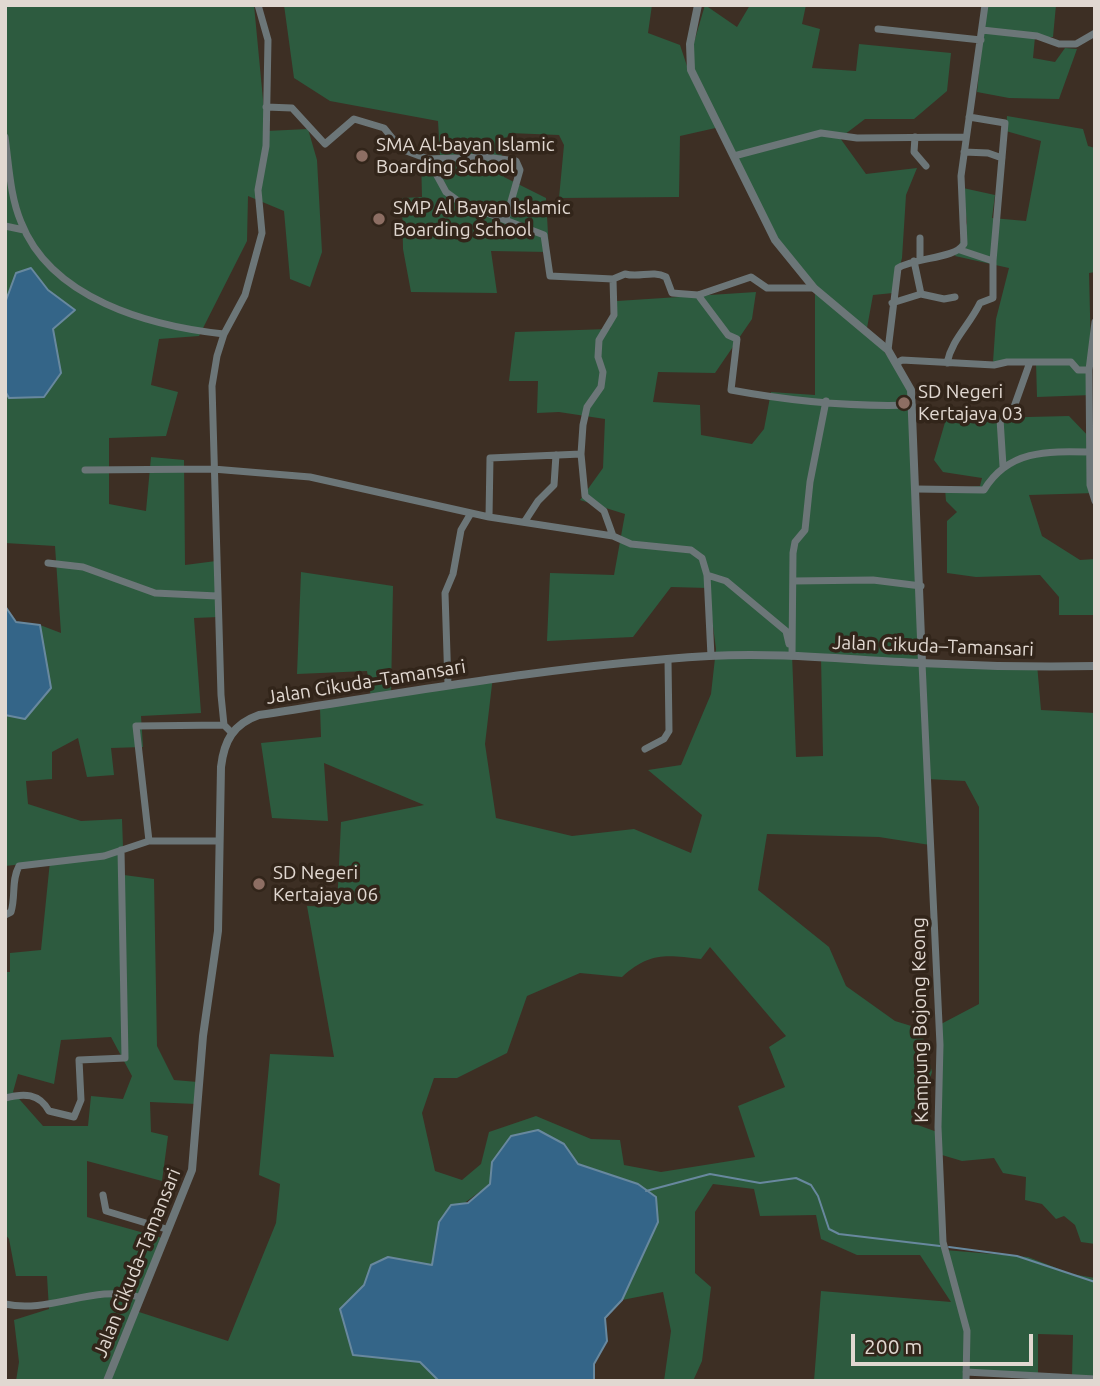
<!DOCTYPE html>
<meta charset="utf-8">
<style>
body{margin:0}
#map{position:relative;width:1100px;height:1386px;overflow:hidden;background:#3d2f24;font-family:Ubuntu,sans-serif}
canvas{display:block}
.frame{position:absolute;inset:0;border:7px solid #e1d8d1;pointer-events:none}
.scale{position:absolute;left:851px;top:1334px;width:182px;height:32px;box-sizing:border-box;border:4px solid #e1d8d1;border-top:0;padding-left:9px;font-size:21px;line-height:24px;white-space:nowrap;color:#e1d8d1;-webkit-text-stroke:5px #32251a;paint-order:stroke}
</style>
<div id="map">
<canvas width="1100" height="1386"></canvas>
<div class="frame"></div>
<div class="scale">200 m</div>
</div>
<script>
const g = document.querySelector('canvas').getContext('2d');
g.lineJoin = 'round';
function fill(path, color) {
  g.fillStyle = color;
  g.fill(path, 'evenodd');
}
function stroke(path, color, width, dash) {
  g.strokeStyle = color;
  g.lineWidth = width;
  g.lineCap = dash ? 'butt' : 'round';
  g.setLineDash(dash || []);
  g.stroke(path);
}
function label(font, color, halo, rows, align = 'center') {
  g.font = font + ' Ubuntu,sans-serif';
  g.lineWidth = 7;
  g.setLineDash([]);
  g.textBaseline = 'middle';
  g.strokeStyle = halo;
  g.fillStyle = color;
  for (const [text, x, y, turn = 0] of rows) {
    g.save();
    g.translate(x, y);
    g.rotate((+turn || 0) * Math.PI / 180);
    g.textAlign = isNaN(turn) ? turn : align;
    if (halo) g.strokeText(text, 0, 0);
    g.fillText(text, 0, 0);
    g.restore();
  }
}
const green = new Path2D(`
 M5,5H254L266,131L308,129L317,160L322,252L310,287L290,279L284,211L248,196L247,241L199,336L159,339L151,385L178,392L166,436L109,438V504L146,511L151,457L184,460L185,565L216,561L219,617L194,618L201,713L141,716L143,747L111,748L114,775L87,777L78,738L52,752V779L26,781L28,804L81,821L122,819L124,875L154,879L157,1046L174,1080L198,1082L197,1104L150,1102L151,1132L168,1136L162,1181L87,1161V1217L162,1238L136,1311L228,1341L276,1223L280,1184L259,1175L270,1054L334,1057L307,906L337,907L341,822L424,805L324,763L328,821L272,818L261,743L321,737L320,708L371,698L367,671L297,674L301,572L393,586L391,695L493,676L485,744L496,818L572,836L634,829L691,853L702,815L648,770L681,765L711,694L716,649L708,588L671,587L633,637L547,641L550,573L614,575L625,514L580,500L603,468L605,419L559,412L537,413L538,381H509L515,332L610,329L617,301L756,292L752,319L715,373L658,372L653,402L700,405L701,435L752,444L764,429L771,392L815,395V285L773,237L720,127L680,136L679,197L559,198L564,145L559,135L509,133L501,150L504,177L546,198L549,252L491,251L497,293L411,292L403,249L402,198L422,197L421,157L440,155L438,121L330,101L294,78L284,5H652L648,33L680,45L687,66L705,5L737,27L750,5H806L802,24L820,29L812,68L856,71L859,44L951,53L947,91L914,119H865L840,138L866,174L917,168L906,195L902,258L893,293L873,295L867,328L912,390L922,661L1037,664L1041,710L1095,713V1244L1081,1242L1075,1225L1064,1216L1056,1219L1042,1204L1025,1200L1026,1177L1003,1173L994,1158L962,1161L942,1155L945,1250L1028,1257L1072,1274L1095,1278V1378L1072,1377L1073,1335L1038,1334V1377L964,1371V1381H814L821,1291L951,1302L920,1255H857L821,1239L816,1215L760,1216L754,1189L713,1184L695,1212V1273L711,1287L702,1361L693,1381H664L671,1331L663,1292L622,1300L658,1222L638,1184L578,1164L564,1144L492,1162L490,1184L439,1222L432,1265H371L364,1285L340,1309L353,1355L420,1362L439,1381H16L19,1362L14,1320L49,1309L47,1276H16L9,1239L5,1234V972H10V953L41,950L50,861L5,866V715L25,719L50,688L40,625L61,633L55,546L5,543V391L9,398L61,372L52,329L75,310L48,290L31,268L5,303ZM792,654L821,657L823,756L796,757ZM927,779L965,781L979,807V1004L941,1024L940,1133L915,1124L932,1072L921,1029L895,1021L846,986L829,947L758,890L767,834L879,837L930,845ZM710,947L786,1036L769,1047L785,1087L738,1106L755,1157L661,1172L624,1165L620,1140L591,1139L536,1116L489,1132L481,1164L462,1180L435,1171L422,1113L434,1078H457L507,1053L527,996L580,973L622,977C650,952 665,955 701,959ZM111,1037L132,1076L123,1099L91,1096L88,1126H43L13,1092L18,1074L54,1084L61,1040Z
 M986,5H1056L1053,37H1035L1033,58L1055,62L1065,48L1077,49L1059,99L1009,98L977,92Z
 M1007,116L1083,129L1088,146L1095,148V272L1089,273L1092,395L1037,397L1036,362H993L996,319L1009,268L955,256L967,223L963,188L995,195L992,218L1026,221L1041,141L1006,131Z
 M1069,416L1093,441L1095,493L1029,495L1042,536L1080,560L1095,559V615H1059V597L1040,575L976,577L947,573V521L957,512L946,501L945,489L980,486L982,478L943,472L934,460L946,419Z`);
const water = new Path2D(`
 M31,268L48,290L75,310L53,329L61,373L44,397L9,398L5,391V303L16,273Z
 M5,606L16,622L40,625L51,688L25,719L5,715Z
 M538,1130L564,1144L578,1164L638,1184L656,1197L658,1222L622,1300L605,1318L607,1341L594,1364V1381H439L420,1362L353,1355L340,1309L364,1285L371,1265L388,1257L432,1265L439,1222L451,1205L468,1203L490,1184L492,1162L511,1136Z`);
const stream = new Path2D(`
 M646,1191L710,1174L760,1183L796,1178L811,1185L818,1196L829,1229L839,1234L940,1246
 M949,1247L1017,1256L1095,1282`);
const minor = new Path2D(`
 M878,29L981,40
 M982,30L1037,36L1059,44H1076L1095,33
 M266,107L292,108L325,144L354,119L384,128L401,149L428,159L446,192L461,203L544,235L550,276L613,279L625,274C640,278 652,270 666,277L672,293L698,295L751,277L767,288H814
 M969,117L1005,123L993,261
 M5,137C9,165 10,196 21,222C51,299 149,326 224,334
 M915,137L914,152L926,166
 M964,152L988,153L1002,158
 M734,156L821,133L857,138L965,137
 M428,159L485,157L516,161L520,170L506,219
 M5,226L24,230
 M920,258V238
 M914,261L921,294
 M698,295L728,335L737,339L731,390C790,401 852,407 912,405
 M892,303L921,294L944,299L955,297
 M1095,322L1089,370L1090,485L1095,501
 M888,350L898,268C916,257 955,259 964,244L961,176L985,5
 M897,363L902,360L994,365L1007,362H1071L1078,370H1089
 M947,363C952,339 969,326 980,303L993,298V261L960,250
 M1003,466L1000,419L1014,407L1030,362
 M85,470L213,469L310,477L489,517L613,536L631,544L691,550L702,558L707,575L711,656
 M916,489L984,490C1008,450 1047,451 1089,452
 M489,517L490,458L581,454
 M525,521L538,501L554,485L556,455
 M613,536L604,511L585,496L581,454L583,425L587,407L601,387L603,372L598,357L599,340L614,315L613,279
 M48,563L83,567L155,593L217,596
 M707,575L726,581L786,631L789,644
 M793,581L873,580L921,586
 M792,656L793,553L795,542L805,530L810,482L826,401
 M922,663L940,1045L938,1127L943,1242L967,1331L966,1381
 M448,685L445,593L453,574L461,530L471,513
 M231,732L224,725L221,695L212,386L217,356L224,334L245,295L262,233L258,190L266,146L268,40L258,5
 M645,749L664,739L669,731L668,660
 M149,841L136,726L224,725
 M5,915L11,912C16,895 11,881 19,866L104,856L149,841H219
 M5,1098C24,1093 39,1093 49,1111L74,1117L81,1100L79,1060L125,1058L121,850
 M103,1195L106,1211L166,1229
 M5,1304C50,1314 94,1284 139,1297
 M966,1372L1095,1379`);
const tertiary = new Path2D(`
 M698,5L690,44L691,70L775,240L814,288L888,350L911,390L922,663
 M107,1381L192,1170L203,1036L218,931L221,767C224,741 233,724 259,715C409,692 558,665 709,656C780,652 850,660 920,663C978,666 1037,667 1095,666`);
const markers = [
 [362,156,7,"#8d6e63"],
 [379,219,7,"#8d6e63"],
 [904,403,7,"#8d6e63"],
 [259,884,7,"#8d6e63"]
];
const poiNames = [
 ["SMA Al-bayan Islamic",376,145],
 ["Boarding School",376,167],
 ["SMP Al Bayan Islamic",393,208],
 ["Boarding School",393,230],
 ["SD Negeri",918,392],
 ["Kertajaya 03",918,414],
 ["SD Negeri",273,873],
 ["Kertajaya 06",273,895]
];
const streetNames = [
 ["Jalan Cikuda–Tamansari",933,646,2],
 ["Jalan Cikuda–Tamansari",366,682,-9],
 ["Kampung Bojong Keong",920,1020,-91],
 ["Jalan Cikuda–Tamansari",137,1263,-68]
];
fill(green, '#2d5b3f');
fill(water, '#346588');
stroke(water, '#68889e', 2);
stroke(stream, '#68889e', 2);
stroke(minor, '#6c7678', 7);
stroke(tertiary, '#6c7678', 8);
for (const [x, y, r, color] of markers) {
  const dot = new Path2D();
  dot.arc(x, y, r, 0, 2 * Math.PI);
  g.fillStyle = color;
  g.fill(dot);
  stroke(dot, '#32251a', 2.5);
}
label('19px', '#e1d8d1', '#32251a', poiNames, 'left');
label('19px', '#e1d8d1', '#32251a', streetNames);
</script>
